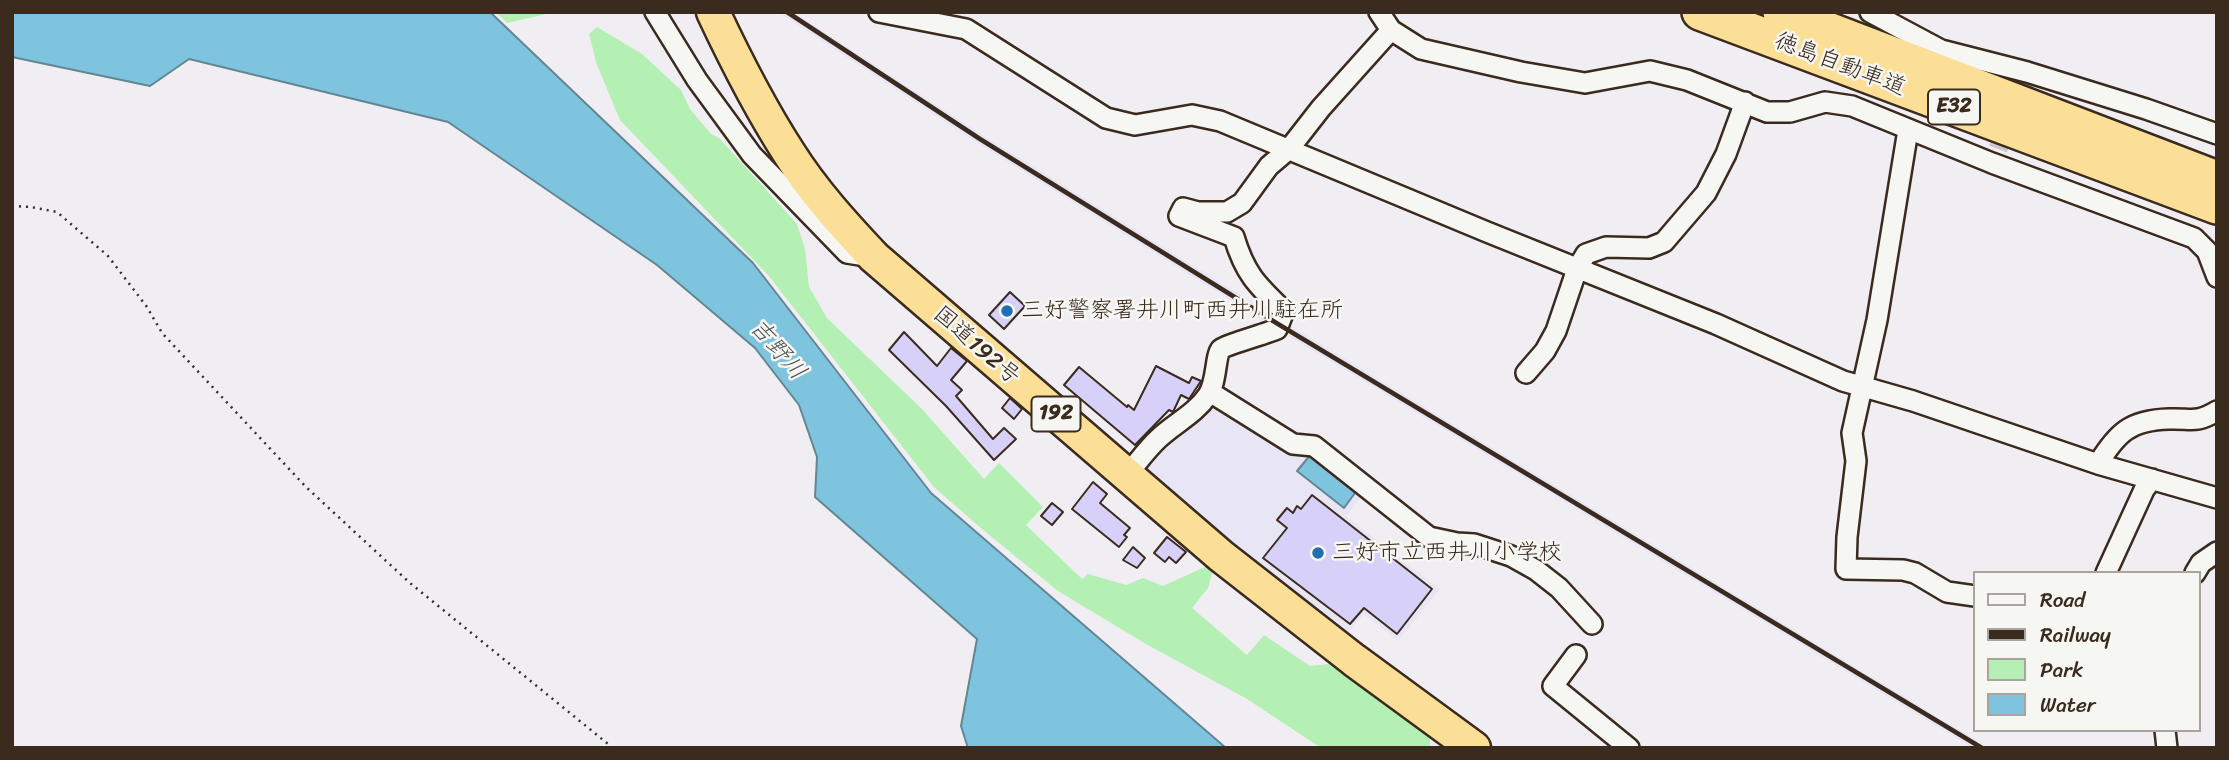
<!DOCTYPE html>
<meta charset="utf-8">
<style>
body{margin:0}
#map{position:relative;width:2229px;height:760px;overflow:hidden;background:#f0eef3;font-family:Sriracha,sans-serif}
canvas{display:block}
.frame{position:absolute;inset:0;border:14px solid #3b2a1e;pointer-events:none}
.legend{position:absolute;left:1973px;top:571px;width:228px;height:161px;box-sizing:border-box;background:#f6f6f2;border:2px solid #aba49d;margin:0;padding:9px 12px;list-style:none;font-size:21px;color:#3b2a1e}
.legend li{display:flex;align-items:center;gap:14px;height:35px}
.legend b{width:35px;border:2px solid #aba49d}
</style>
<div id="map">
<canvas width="2229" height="760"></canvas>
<div class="frame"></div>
<ul class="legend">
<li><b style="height:9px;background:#f6f6f2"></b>Road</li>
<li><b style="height:9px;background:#3b2a1e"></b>Railway</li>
<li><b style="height:19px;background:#b4efb4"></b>Park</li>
<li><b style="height:19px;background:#7ec4df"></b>Water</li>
</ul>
</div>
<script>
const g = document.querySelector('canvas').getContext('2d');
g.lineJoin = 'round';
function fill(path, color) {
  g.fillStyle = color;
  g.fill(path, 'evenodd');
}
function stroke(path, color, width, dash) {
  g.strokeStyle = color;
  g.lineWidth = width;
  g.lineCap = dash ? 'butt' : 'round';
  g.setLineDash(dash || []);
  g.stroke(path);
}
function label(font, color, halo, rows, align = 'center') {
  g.font = font + ' Sriracha,"Klee One",sans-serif';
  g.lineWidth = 5;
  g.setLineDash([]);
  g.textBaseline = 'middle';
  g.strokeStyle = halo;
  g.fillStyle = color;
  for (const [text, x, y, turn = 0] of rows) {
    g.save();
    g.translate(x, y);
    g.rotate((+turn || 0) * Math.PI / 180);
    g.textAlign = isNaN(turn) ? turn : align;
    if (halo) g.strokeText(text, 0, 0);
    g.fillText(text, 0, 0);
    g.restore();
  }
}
const built = new Path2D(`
 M778,12H793L984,136L1281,320L1989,748H1974L1960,740L1277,329L979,144Z
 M1215,401L1315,452L1366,491L1346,516L1440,589L1398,641L1364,614L1345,637L1141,469L1167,439Z`);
const green = new Path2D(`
 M496,12H555L507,23Z
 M597,27L642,54L681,90L690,109L711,134L719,138L797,224L805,249L809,287L827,318L922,409L984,479L999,463L1043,507L1026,525L1082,579L1088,574L1126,585L1143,578L1163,586L1207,566L1213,571L1208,588L1192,608L1247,655L1264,635L1310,666L1330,664L1430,734V748H1321L1247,699L1146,644L1058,591L982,529L934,487L768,275L620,120L597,65L589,34Z`);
const water = new Path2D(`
 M12,12H490L753,263L931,493L1226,748H968L961,726L977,639L815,497L817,457L799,405L755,348L657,265L448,122L189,59L150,86L12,57Z
 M1312,453L1358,489L1344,508L1297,471Z`);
const building = new Path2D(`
 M1010,292L1025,306L1004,329L989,315Z
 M904,332L937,366L951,348L967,361L951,380L962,390L956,396L993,439L1004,428L1016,439L994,460L946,406L889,350Z
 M1156,366L1189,383L1192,377L1201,381L1189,399L1181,395L1173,412L1169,410L1135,445L1064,385L1079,367L1127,407L1128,405L1134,410Z
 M1010,398L1022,409L1014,419L1002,408Z
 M1093,482L1107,494L1100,503L1130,528L1124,535L1127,537L1119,547L1072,509Z
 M1312,495L1432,589L1397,634L1364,608L1350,624L1263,558L1287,528L1277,520L1287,508L1293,513L1297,506L1301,509Z
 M1052,503L1063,512L1052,525L1041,516Z
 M1167,537L1186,552L1176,563L1169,557L1165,562L1154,553Z
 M1133,547L1145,558L1137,568L1123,560Z`);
const minorTunnel = new Path2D(`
 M1998,149L2025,81`);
const path = new Path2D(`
 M12,206L31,207L57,212L108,256L147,307L162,333L306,487L410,583L613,748`);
const minor = new Path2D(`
 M655,12L697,80L752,155L847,253L872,257
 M879,12L966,29L1106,118L1135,125L1192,115L1220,121L1487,232L1716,324L1843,381L1913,401L2098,464L2217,498
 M1379,12L1391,30L1421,49L1521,72L1585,83L1650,71L1687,80L1767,112H1790L1825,102L1852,106L1992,163L2194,238L2207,251L2217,277
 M1870,12L1941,50L2027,72L2146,109L2217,134
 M1908,130L1877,320L1852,433L1856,461L1847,537L1846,569L1903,570L1915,573L1947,592L1975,596
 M1526,373L1545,351L1556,331L1577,269L1586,254L1606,247L1649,248L1664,242L1706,193L1726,154L1745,102
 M1210,392L1293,444L1314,446L1429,537L1457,543L1474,544L1511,556L1536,570L1559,588L1592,624
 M2098,464C2117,433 2130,420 2169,419C2192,418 2195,424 2217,411
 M1127,475C1137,463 1147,449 1159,438C1175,423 1195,414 1208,395C1217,382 1215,356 1221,349C1223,346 1268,333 1277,329L1284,311C1257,285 1245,274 1234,237L1179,216L1183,208L1198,212H1227L1242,203L1269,166L1289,149L1321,108L1391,30
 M2106,573L2144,490L2152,479
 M2195,573L2201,563L2217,552
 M1576,655L1553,686L1629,748
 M2165,730L2167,748`);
const trunk = new Path2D(`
 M713,12C736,61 760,108 789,153C813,191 843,224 874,257L1221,556L1354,660L1474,748`);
const motorway = new Path2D(`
 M1700,12L2217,206
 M1781,12L2217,179`);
const rail = new Path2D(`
 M787,12L980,139L1278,324L1982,748`);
const markers = [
 [1007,311,7,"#1f6fb2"],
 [1318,553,7,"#1f6fb2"]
];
const shields = [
 [1954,107,52],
 [1056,414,49]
];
const shieldNames = [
 ["E32",1954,107],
 ["192",1056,414]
];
const streetNames = [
 ["徳島自動車道",1840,65,21],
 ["国道192号",976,346,41]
];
const poiNames = [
 ["三好警察署井川町西井川駐在所",1021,311],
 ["三好市立西井川小学校",1332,553]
];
const waterNames = [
 ["吉野川",777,350,49]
];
fill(built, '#e8e5f5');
fill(green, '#b4efb4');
fill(water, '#7ec4df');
stroke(water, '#638692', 2);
fill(building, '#d7d0f9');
stroke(building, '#3b2a1e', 2);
stroke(minorTunnel, '#ccc7c8', 19, [19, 10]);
stroke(minor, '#3b2a1e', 24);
stroke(trunk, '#3b2a1e', 37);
stroke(motorway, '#3b2a1e', 40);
stroke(path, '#3b2a1e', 2.5, [2, 5]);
stroke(minor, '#f6f6f2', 19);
stroke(trunk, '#fbdf96', 32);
stroke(motorway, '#fbdf96', 35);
stroke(rail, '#3b2a1e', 4.5);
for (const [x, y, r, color] of markers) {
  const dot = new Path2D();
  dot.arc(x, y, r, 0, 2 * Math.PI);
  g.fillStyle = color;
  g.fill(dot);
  stroke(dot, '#f6f6f2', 2.5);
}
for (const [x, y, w] of shields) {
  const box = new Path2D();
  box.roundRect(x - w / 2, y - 17.5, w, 35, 5);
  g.fillStyle = '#f6f6f2';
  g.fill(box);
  stroke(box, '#3b2a1e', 2);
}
label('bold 21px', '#3b2a1e', null, shieldNames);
label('23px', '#3b2a1e', '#f6f6f2', streetNames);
label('23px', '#3b2a1e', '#f6f6f2', poiNames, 'left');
label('italic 24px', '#4f5858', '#f6f6f2', waterNames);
</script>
